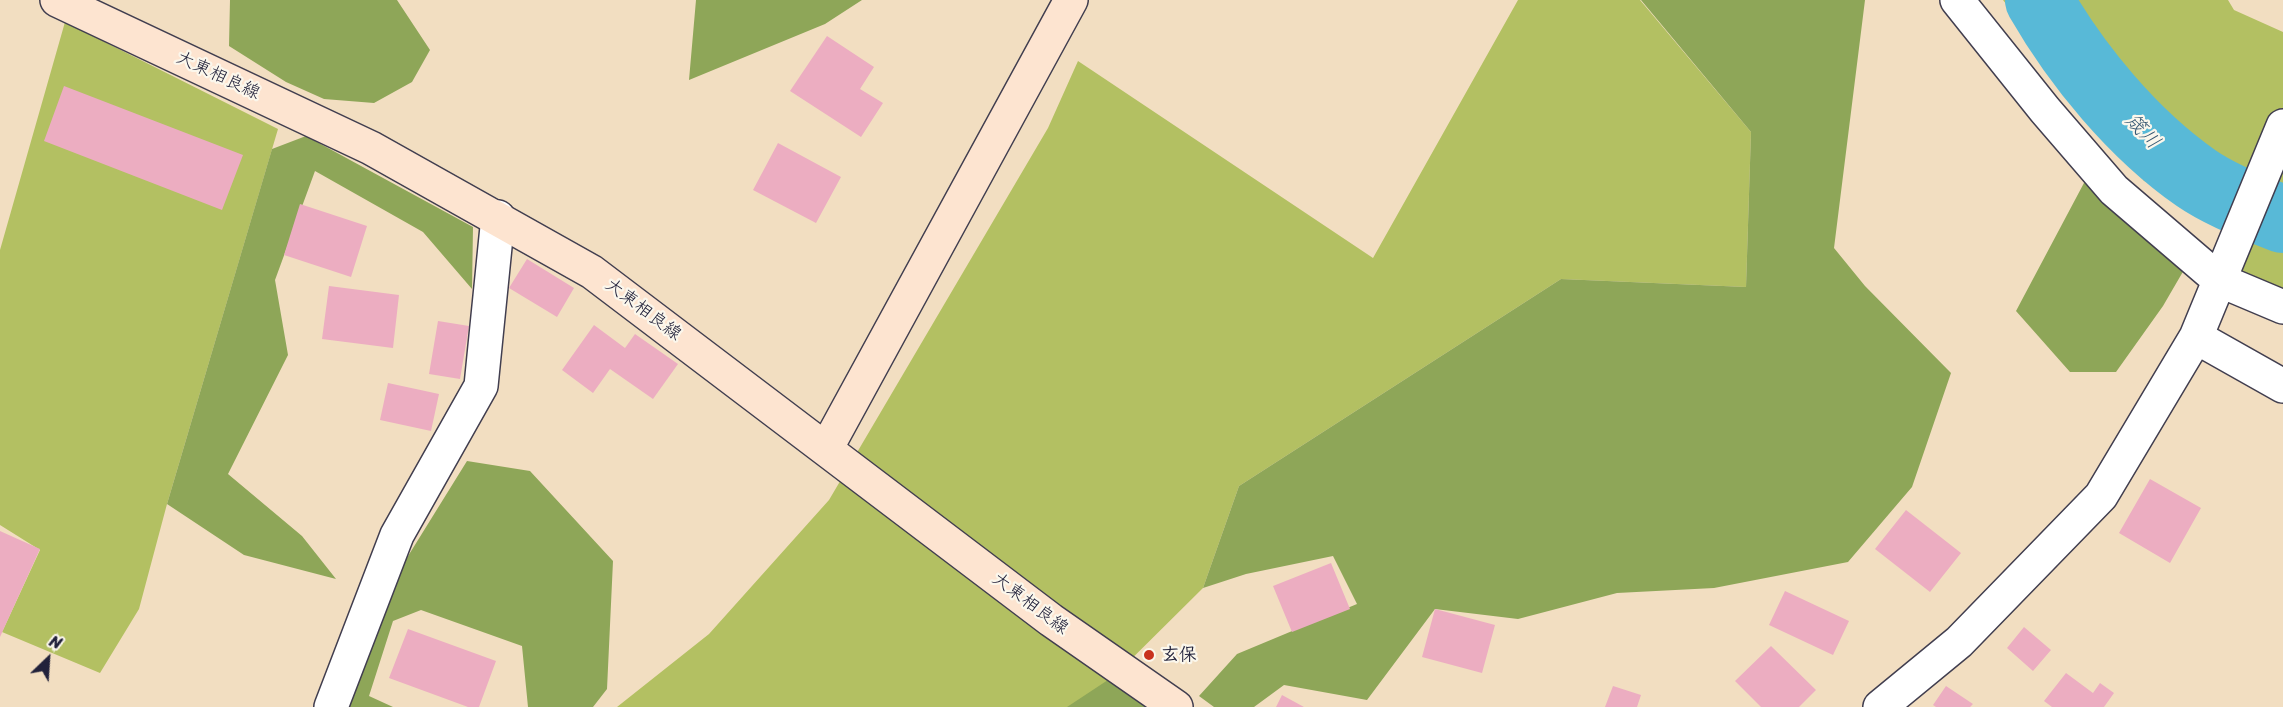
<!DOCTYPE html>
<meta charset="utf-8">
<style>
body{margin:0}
#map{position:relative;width:2283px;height:707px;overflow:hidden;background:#f2dec1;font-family:Sriracha,sans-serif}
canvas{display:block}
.north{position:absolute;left:18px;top:629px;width:60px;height:60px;-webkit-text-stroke:4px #fbf7ec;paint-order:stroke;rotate:25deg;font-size:16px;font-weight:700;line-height:24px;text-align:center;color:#22223b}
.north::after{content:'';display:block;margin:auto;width:21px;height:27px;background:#22223b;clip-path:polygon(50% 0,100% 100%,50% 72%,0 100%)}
</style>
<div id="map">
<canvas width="2283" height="707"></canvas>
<div class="north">N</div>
</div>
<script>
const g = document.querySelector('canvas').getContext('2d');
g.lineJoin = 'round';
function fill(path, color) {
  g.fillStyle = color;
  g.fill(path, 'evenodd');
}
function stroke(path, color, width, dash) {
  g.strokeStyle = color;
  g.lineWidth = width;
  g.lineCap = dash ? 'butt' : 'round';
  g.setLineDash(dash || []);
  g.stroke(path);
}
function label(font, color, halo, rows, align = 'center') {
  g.font = font + ' Sriracha,"Klee One",sans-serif';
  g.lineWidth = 4.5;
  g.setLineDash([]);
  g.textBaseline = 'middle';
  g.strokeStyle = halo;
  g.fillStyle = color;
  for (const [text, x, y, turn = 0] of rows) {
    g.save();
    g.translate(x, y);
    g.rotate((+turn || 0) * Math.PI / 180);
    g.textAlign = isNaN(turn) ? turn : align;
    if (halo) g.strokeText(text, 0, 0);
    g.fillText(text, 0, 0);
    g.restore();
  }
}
const green = new Path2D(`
 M1518,0H1640L1751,132L1746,287L1561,279L1239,486L1203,588L1083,707H617L709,634L829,500L1048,128L1078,61L1373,258Z
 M2003,0H2228L2234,10L2283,32V224L2144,181Z
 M65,22L278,129L167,504L139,609L100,673L2,632L40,550L0,525V250Z
 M2259,222L2283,229V297L2241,274Z`);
const forest = new Path2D(`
 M230,0H397L430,50L412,82L374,103L324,99L286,82L229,46Z
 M696,0H862L825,24L689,80Z
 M1641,0H1865L1834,248L1865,286L1951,373L1912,487L1848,562L1714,588L1617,593L1518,619L1435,609L1367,700L1284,685L1254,707H1214L1199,696L1237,654L1357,604L1333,556L1246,574L1203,588L1239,486L1561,279L1746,287L1751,132Z
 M306,136L473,227L472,289L423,232L315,171L275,280L288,355L228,474L302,536L336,579L244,555L167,504L272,149Z
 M2093,166L2188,263L2163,306L2116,372H2070L2016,311Z
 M467,461L530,471L613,561L607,689L593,707H528L522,646L421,610L393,621L369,696L393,707H348L400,569Z
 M1114,676L1151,707H1067Z`);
const river = new Path2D(`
 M2039,0C2077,66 2133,134 2196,178C2219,194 2256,209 2283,219`);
const building = new Path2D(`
 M827,36L874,67L860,89L883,103L861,137L790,91Z
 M64,86L243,155L222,210L44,141Z
 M778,143L841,177L816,223L753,190Z
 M300,204L367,226L351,277L284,255Z
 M527,259L574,288L557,317L509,288Z
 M329,286L399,295L393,348L322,339Z
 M438,321L469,326L460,379L429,374Z
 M594,325L625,348L635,334L678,364L653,399L610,369L593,393L562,370Z
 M388,383L439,394L431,431L380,420Z
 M2150,479L2201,508L2170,563L2119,533Z
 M1906,510L1961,553L1930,592L1875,549Z
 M0,531L40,549L0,637Z
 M1331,563L1350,609L1292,632L1273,586Z
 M1785,591L1849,621L1833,655L1769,625Z
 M1435,609L1495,625L1482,673L1422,657Z
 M2024,627L2051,650L2033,671L2007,648Z
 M408,629L496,661L479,707H468L389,678Z
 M1771,646L1816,690L1799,707H1761L1735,681Z
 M2066,673L2093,693L2100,683L2114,693L2104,707H2052L2044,701Z
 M1613,686L1641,695L1637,707H1605Z
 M1946,686L1973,704L1970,707H1936L1933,705Z
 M1282,695L1304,707H1276Z`);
const street = new Path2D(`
 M1957,0L2045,110L2114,190L2219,280L2283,307
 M2196,337L2283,386
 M331,707L397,535L481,386L498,217
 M1880,707L1959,642L2101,496L2196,337L2283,126`);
const secondary = new Path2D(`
 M57,0L371,148L592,272L1051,620L1176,707
 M826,449L1071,0`);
const markers = [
 [1149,655,6,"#c8321e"]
];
const streetNames = [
 ["大東相良線",218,76,25],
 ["大東相良線",643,310,37],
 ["大東相良線",1030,604,37]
];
const poiNames = [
 ["玄保",1161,655]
];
const waterNames = [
 ["筬川",2142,132,46]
];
fill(green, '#b3c062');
fill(forest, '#8ea658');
stroke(river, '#58b9d7', 68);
fill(building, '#ecadc1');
stroke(street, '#413e4f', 36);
stroke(secondary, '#413e4f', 36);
stroke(street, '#fff', 33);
stroke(secondary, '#fde4d0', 33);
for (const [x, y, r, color] of markers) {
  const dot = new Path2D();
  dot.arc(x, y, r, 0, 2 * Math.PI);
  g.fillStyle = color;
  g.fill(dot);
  stroke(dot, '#fbf7ec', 2);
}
label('18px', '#22223b', '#fbf7ec', streetNames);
label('bold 18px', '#22223b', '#fbf7ec', poiNames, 'left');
label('italic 20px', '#355772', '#fbf7ec', waterNames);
</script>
